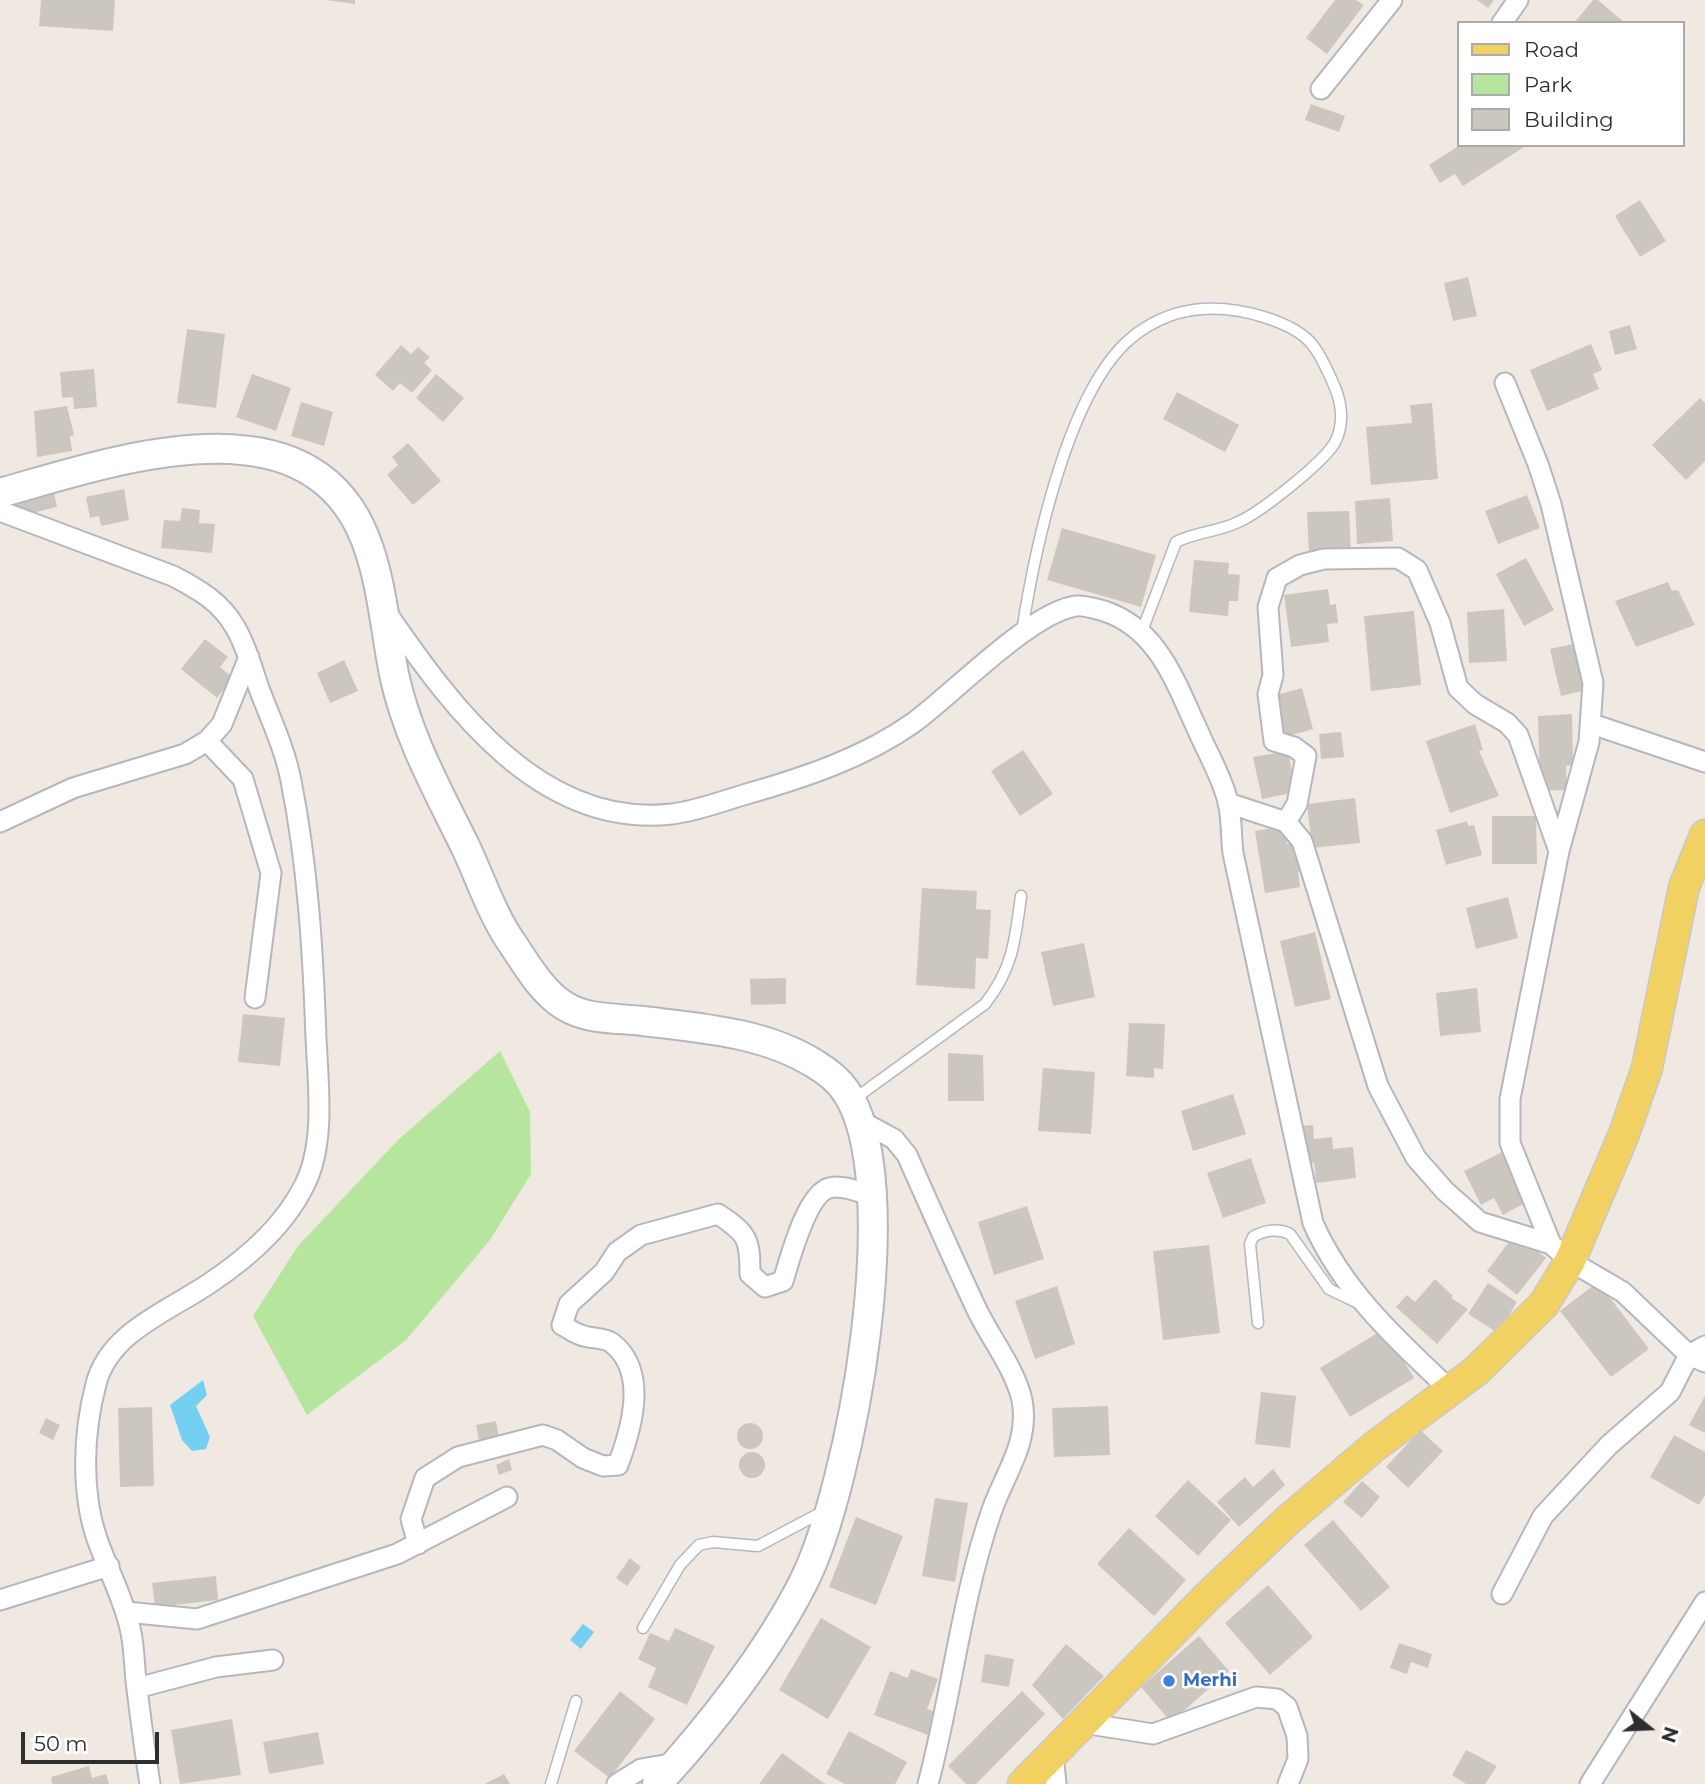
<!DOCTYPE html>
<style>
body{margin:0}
#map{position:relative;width:1705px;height:1784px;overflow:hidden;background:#efe9e1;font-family:Montserrat,sans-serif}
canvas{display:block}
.legend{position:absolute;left:1457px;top:21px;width:228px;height:126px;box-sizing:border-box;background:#fff;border:2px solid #ababab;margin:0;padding:9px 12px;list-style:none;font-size:21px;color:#2e2e2e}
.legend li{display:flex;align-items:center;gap:14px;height:35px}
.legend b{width:35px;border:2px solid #ababab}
.north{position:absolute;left:1614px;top:1693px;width:70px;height:70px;-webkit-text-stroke:5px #fff;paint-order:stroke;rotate:108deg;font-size:19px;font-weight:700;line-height:28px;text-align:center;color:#2e2e2e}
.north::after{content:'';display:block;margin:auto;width:24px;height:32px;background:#2e2e2e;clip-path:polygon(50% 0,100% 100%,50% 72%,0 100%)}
.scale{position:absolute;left:21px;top:1732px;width:138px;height:32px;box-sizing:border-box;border:4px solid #2e2e2e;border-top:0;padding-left:9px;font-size:21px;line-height:24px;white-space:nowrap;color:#2e2e2e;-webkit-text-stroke:5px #fff;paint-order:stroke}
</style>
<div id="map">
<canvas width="1705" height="1784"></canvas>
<ul class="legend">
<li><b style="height:9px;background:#f2d163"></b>Road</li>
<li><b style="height:19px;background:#b6e59e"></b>Park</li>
<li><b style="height:19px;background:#cbc7bf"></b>Building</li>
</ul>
<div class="north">N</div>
<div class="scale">50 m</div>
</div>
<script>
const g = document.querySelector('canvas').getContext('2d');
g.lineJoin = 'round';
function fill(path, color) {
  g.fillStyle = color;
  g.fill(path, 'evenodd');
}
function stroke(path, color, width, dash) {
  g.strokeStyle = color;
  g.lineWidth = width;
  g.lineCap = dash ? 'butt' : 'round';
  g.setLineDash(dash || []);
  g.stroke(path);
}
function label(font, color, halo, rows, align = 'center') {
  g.font = font + ' Montserrat,sans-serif';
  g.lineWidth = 5;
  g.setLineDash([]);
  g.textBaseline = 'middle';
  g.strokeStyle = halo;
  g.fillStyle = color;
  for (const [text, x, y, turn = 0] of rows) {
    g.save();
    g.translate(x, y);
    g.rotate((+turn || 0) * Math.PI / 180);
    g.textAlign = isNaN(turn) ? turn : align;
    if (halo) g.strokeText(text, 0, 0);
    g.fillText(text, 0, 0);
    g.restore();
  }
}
const green = new Path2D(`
 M500,1051L530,1112L531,1174L490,1240L406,1340L307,1415L253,1316L298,1246L398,1140Z`);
const water = new Path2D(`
 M203,1380L207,1395L196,1406L210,1437L206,1449L192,1451L182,1440L170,1405Z
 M583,1624L594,1632L581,1649L570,1640Z`);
const building = new Path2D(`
 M41,0H115L113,31L39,26Z
 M326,0H355V4Z
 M1335,0H1356L1364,5L1327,54L1306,38Z
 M1477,0H1494L1488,8Z
 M1593,0H1598L1625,23H1574Z
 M1311,104L1345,116L1339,132L1305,120Z
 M1460,145H1522L1524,147L1463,186L1455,174L1440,183L1429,165Z
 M1640,200L1666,241L1640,257L1615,216Z
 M1468,277L1477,316L1453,321L1444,283Z
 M1630,325L1637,349L1615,355L1609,331Z
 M187,329L225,334L216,408L177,403Z
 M1591,344L1602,370L1593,374L1599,389L1547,411L1530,370Z
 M401,345L411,354L418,347L430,357L424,363L432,370L412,393L400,383L393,391L375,375Z
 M94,369L97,407L74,409L73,397L62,398L60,372Z
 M252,374L291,388L276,431L236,417Z
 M436,374L464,398L443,422L416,398Z
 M1177,392L1239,425L1225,452L1163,419Z
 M1700,398L1705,403V461L1686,480L1652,445Z
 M301,402L333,412L324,446L291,436Z
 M1432,403L1438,479L1371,485L1366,427L1412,423L1410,405Z
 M67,406L74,435L70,436L72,451L37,457L34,411Z
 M408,443L441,481L413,505L387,475L398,465L392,457Z
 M53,488L57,507L19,516L15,497Z
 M124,489L129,520L101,526L99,516L90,518L86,497Z
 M1527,495L1540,528L1498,544L1485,511Z
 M1390,498L1393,541L1357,544L1355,501Z
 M182,508L200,510L199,523L215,524L212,553L161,548L164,520L180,521Z
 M1349,511L1351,554L1309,556L1307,512Z
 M1062,528L1156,555L1141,607L1047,580Z
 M1526,558L1554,610L1524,626L1496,574Z
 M1194,560L1229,563L1228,574L1240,575L1238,601H1229L1228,616L1189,612Z
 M1668,582L1672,591L1678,590L1695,625L1636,647L1615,601Z
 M1328,589L1330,605L1336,604L1338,623L1327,624L1329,642L1291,647L1284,595Z
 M1504,609L1507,661L1469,663L1467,612Z
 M1414,611L1421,685L1371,691L1364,616Z
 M205,639L228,657L220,667L233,678L217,698L181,669Z
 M1573,644L1577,660L1585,658L1586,690L1561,696L1550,649Z
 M344,660L358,691L330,703L317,673Z
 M1302,688L1313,729L1285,737L1273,696Z
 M1572,714L1573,765L1566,766L1567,790L1540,791L1538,716Z
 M1475,724L1483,750L1479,751L1499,796L1450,813L1426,741Z
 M1341,732L1344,757L1321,759L1319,734Z
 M1023,750L1053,794L1020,816L991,771Z
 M1288,751L1296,792L1262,799L1253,757Z
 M1355,798L1360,843L1312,848L1307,804Z
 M1492,816H1536L1537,864H1492Z
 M1467,821L1468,826L1474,825L1482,855L1446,865L1436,830Z
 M1284,826L1287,844L1298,842L1303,872H1298L1300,887L1265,893L1255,831Z
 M922,888L977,891L976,909L991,910L988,959L976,958L975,989L916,985Z
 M1508,897L1518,938L1476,949L1466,908Z
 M1315,932L1331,999L1295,1007L1280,941Z
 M1084,943L1095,997L1053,1006L1041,952Z
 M786,978V1004L751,1005L750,979Z
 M1477,988L1481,1032L1440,1036L1436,993Z
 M243,1014L285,1018L280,1066L238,1062Z
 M1129,1023L1165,1024L1163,1069L1154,1068V1078L1126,1076Z
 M948,1053L983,1055L984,1101H948Z
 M1043,1068L1095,1072L1091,1134L1038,1131Z
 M1233,1094L1246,1134L1193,1151L1181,1111Z
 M1313,1125L1314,1139L1332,1137L1333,1149L1353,1147L1356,1178L1316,1183L1314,1163L1305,1164L1301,1126Z
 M1502,1152L1527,1202L1503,1215L1494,1198L1481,1205L1464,1171Z
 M1251,1158L1266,1203L1223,1218L1207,1173Z
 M1027,1206L1044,1259L994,1275L978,1222Z
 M1515,1234L1546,1258L1517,1295L1487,1271Z
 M1209,1245L1220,1333L1163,1340L1153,1251Z
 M1435,1279L1453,1296L1451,1298L1468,1309L1437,1344L1396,1307L1407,1295L1415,1302Z
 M1598,1282L1649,1349L1611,1377L1560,1311Z
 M1488,1283L1517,1302L1498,1333L1468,1314Z
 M1057,1286L1075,1344L1035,1359L1015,1301Z
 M1384,1329L1414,1378L1350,1417L1320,1368Z
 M1261,1392L1296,1396L1290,1448L1255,1444Z
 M1705,1396V1433L1689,1425Z
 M1108,1406L1110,1455L1054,1457L1052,1408Z
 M152,1407L154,1486L120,1487L118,1408Z
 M46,1418L60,1425L53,1440L39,1433Z
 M496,1421L499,1438L479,1441L476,1425Z
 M737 1436a13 13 0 1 1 26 0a13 13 0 1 1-26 0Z
 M1420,1430L1443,1451L1408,1488L1386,1467Z
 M1674,1435L1705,1452V1495L1699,1505L1650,1477Z
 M739 1465a13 13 0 1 1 26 0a13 13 0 1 1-26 0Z
 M509,1459L512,1470L499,1475L496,1465Z
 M1273,1469L1285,1485L1239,1527L1217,1502L1245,1477L1253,1487Z
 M1188,1480L1231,1520L1198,1556L1155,1516Z
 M1362,1481L1380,1497L1362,1518L1343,1502Z
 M935,1498L968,1503L955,1582L922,1576Z
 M856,1517L903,1536L876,1605L829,1587Z
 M1333,1520L1390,1587L1361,1611L1304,1545Z
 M1129,1528L1186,1580L1154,1616L1097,1564Z
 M630,1558L641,1567L627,1586L616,1578Z
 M216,1576L218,1600L155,1607L152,1583Z
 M1268,1585L1313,1637L1270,1675L1225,1623Z
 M821,1618L871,1647L828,1719L779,1690Z
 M675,1628L715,1646L687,1705L648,1687L656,1668L638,1659L650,1633L669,1641Z
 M1199,1636L1229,1671L1171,1722L1141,1687Z
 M1399,1643L1432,1654L1428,1668L1411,1662L1407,1674L1390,1668Z
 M1066,1644L1104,1676L1063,1719L1032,1685Z
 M985,1654L1014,1659L1009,1687L981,1682Z
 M911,1669L938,1679L927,1709L940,1714L931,1736L874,1715L890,1671L908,1678Z
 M620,1691L655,1719L610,1778L574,1751Z
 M1022,1691L1045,1714L976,1784H966L948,1766Z
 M232,1719L241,1775L180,1784L171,1730Z
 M849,1731L907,1762L895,1784H845L826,1774Z
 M318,1732L324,1764L269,1774L263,1742Z
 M1466,1750L1497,1766L1485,1784H1466L1452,1775Z
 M782,1753L825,1784H759Z
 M89,1766L92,1778L106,1774L109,1784H52L51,1777Z
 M504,1774L510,1784H485Z`);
const service = new Path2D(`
 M1022,632C1034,553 1067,393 1130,339C1169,306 1216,302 1264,317C1280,322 1298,329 1310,342C1320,353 1327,369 1333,383C1342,402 1345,425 1334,444C1321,464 1259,514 1236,523C1217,532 1195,532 1176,542L1142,631
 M853,1100L985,1004C1013,968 1015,941 1021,896
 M1258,1323L1250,1244L1253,1237C1264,1230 1279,1228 1290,1234L1329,1289L1358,1303
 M643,1628L680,1565L699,1545L713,1542L758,1546L824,1511
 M551,1784L576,1701`);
const minor = new Path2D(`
 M1502,23L1518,0
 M1321,89L1392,0
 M1505,383L1538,464L1551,504L1593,683L1589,742L1559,851L1510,1099V1143L1551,1244
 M0,511L173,576C198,589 221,602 235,627C247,647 252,669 260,691C271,720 285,749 291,781C308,866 313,952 316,1038C318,1084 326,1144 304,1186C284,1226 246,1259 210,1283C169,1311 109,1332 96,1384C83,1433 81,1492 97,1539C108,1570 123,1597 130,1628C135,1648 134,1669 137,1689C141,1721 145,1753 150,1784
 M387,613C452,708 541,829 672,814C698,811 725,800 750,793C806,777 865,757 913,723C952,695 1031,612 1076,606C1084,605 1096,609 1104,611C1159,629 1176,684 1199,733C1209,756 1222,777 1228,802C1232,818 1231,837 1233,853L1313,1223C1343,1291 1396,1339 1449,1389
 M1592,724L1705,762
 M207,741L243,779L271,873L255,998
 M1228,803L1286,822L1302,841L1378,1086L1416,1158L1445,1191L1480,1222L1551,1244L1570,1261L1623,1292L1689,1355L1705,1362
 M0,822L73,788L185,754L207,741L222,724L249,657
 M1286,822L1297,804L1306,756L1294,747L1274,741L1268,694L1273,675L1268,607L1277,578L1300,565L1324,559L1398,558L1417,570L1440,623L1458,688L1475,704L1507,723L1518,735L1559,851
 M859,1120L894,1139L907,1155C930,1207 953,1259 977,1310C991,1339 1015,1369 1022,1400C1030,1442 1005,1473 992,1510C961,1599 952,1694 928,1784
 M418,1544L411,1519L425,1478L458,1457L543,1435L557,1440L583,1458L603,1466L618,1465C631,1430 649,1372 612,1343C604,1337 590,1339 581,1335C574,1333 568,1328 562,1325L569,1304L604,1272L617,1252L641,1235L718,1214C748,1234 750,1239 750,1274L765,1287L783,1281C790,1259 806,1195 829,1188C841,1184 860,1192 872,1196
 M1502,1594L1543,1516L1609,1445L1670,1392L1689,1355L1705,1346
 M0,1600L109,1566
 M126,1612L197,1619L397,1554L507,1497
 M137,1688L216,1667L273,1660
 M1083,1723L1153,1734L1256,1697L1277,1699L1287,1707L1297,1736L1298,1759L1288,1784
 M1053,1754L1056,1784
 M617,1784L641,1769L676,1763
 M1590,1784L1705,1602`);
const secondary = new Path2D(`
 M0,493C110,462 307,392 365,538C382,581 385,629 394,674C407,736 438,791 466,848C481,880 493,917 514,946C527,966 544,994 565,1006C587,1020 618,1018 643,1021C700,1028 764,1032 815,1064C825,1070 838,1080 845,1090C908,1180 851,1489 803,1583C768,1652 709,1728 657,1784`);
const primary = new Path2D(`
 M1023,1784L1206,1598L1288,1520L1375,1446L1476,1371L1544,1304L1570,1261L1624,1134L1647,1068L1684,887L1705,835`);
const markers = [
 [1169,1681,7,"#3f7fe0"]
];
const shopNames = [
 ["Merhi",1183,1681]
];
fill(green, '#b6e59e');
fill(water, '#75cff0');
fill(building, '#cbc7bf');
stroke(service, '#b4b7c1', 13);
stroke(minor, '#b4b7c1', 23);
stroke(secondary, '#b4b7c1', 32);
stroke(primary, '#c9c9c9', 33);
stroke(service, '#fff', 10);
stroke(minor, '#fff', 19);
stroke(secondary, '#fff', 28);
stroke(primary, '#f2d163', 30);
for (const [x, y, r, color] of markers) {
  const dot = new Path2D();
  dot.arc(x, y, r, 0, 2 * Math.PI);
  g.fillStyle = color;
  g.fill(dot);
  stroke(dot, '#fff', 2.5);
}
label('bold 18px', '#366cbe', '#fff', shopNames, 'left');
</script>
